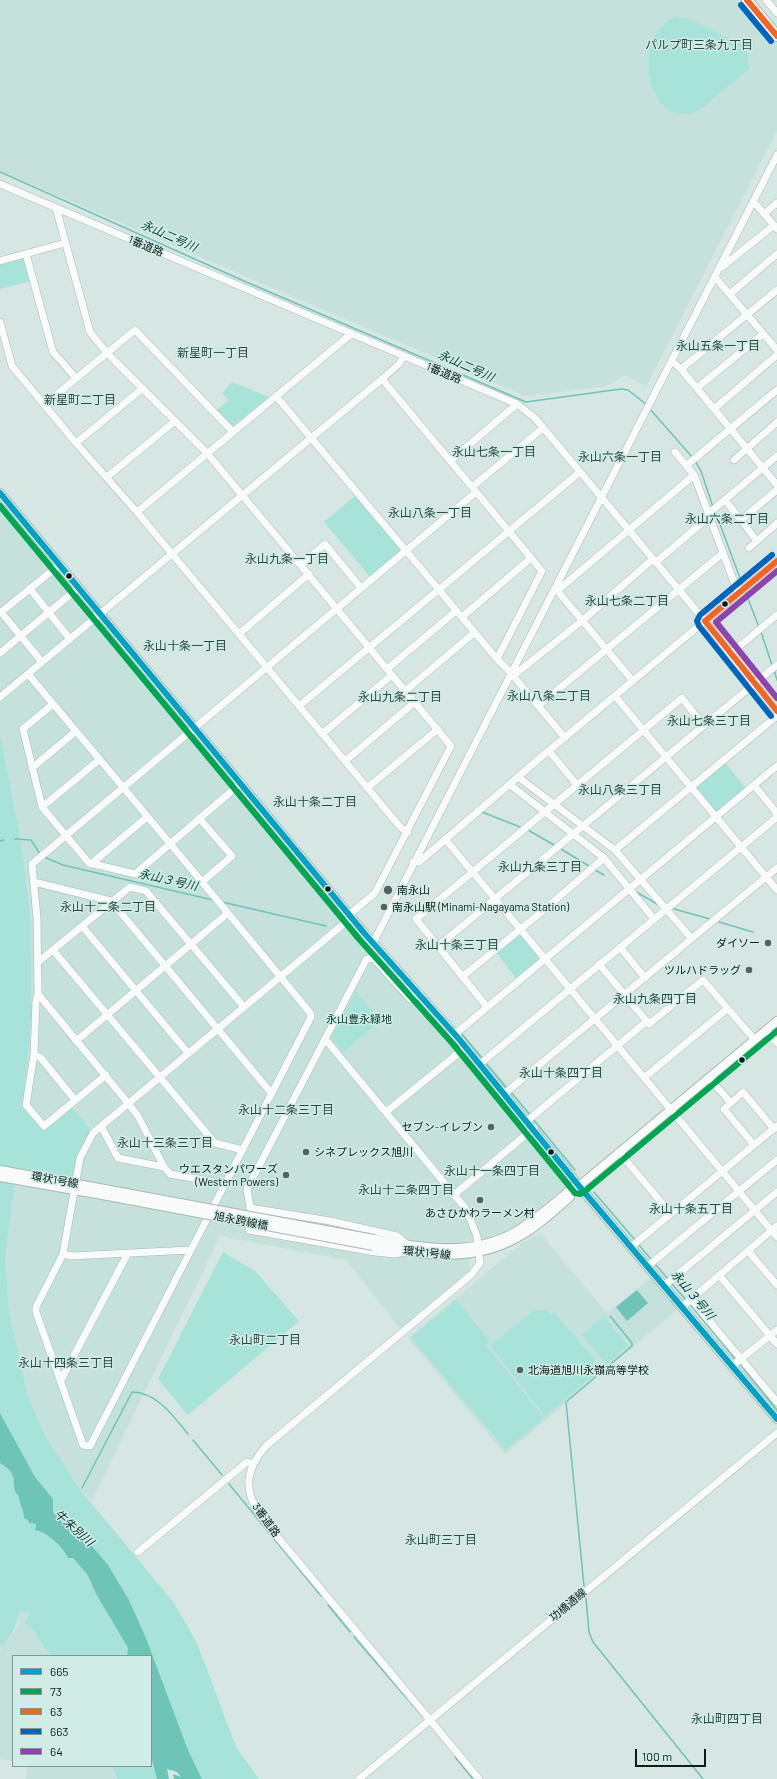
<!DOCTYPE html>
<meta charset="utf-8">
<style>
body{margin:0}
#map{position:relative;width:777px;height:1779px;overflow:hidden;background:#d6e6e2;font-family:Barlow,sans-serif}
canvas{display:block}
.legend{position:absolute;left:12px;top:1655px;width:140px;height:112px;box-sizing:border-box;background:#d0ece6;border:1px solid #839894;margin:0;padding:5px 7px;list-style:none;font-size:12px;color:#101b19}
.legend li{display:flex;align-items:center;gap:8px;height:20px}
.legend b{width:20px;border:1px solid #839894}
.scale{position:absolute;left:635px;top:1749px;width:71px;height:18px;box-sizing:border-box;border:2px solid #101b19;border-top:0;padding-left:5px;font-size:12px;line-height:14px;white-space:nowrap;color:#101b19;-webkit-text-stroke:3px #d0ece6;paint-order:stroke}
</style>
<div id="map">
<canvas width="777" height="1779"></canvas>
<ul class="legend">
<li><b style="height:5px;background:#01a2c5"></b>665</li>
<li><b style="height:5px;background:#00a651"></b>73</li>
<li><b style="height:5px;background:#f26522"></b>63</li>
<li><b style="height:5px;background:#0065bd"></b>663</li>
<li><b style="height:5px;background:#8e44ad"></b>64</li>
</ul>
<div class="scale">100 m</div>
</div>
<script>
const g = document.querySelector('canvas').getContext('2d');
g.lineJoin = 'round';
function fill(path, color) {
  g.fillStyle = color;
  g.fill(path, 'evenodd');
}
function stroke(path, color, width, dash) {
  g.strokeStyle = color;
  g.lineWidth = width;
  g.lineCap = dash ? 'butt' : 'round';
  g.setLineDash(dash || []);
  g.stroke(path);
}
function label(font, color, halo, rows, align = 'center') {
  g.font = font + ' Barlow,"Noto Sans JP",sans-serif';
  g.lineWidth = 3;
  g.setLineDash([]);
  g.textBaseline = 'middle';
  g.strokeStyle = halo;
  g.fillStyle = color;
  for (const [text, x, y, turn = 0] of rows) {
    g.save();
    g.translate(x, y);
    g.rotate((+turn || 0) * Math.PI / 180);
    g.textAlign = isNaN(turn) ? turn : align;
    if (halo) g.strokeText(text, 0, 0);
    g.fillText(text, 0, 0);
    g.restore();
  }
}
const built = new Path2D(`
 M0,0H740L777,44V131L646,387L625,375L607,386L525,396L0,171Z
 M0,499L369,948L567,1185L524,1221L507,1231L490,1237L468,1241L470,1272L402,1331L346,1260L220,1236L92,1501L78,1487L44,1435L27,1393L9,1311L5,1259L16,1170L44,1126L23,1102L32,1016L30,916L22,847L0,734Z
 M540,1233L607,1313L652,1277L678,1309L505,1454L408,1338L521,1244Z
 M21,1610L30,1614L26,1623L32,1629L51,1656H13V1761L0,1759V1651L3,1644L9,1640L18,1624Z
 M27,1766H112L117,1779H26Z`);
const green = new Path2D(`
 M675,17L687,18L747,47L749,69L698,111C650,132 627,39 675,17Z
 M24,258L30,281L0,289V264Z
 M232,382L269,397L232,427L216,411L229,400L222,393Z
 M355,496L402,551L371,578L324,522Z
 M0,734L22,847L30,916L32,1016L23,1102L44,1126L70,1105L93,1133L89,1139L76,1180L0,1170Z
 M724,761L747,790L715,817L691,787Z
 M521,929L545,959L518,981L495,951Z
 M356,991L380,1021L343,1052L331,1038Z
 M0,1176L15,1179L5,1259L9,1311L27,1393L44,1434L78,1487L174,1603L197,1643L236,1747L259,1779H202L188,1750L146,1638L129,1600L108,1565L92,1546L63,1523L53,1512V1499L35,1477L0,1413Z
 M223,1252L255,1271L299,1321L188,1415L158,1379Z
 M456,1300L490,1341L486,1345L544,1418L506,1450L411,1338Z
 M534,1310H547L551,1314L554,1312L594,1359L593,1376L545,1416L490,1346Z
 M604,1317L628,1346L607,1364L582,1335Z
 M0,1463C4,1466 10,1469 12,1474C16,1483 11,1489 20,1496C19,1508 27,1519 36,1524L35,1530C48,1534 63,1547 68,1558H73L87,1574L96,1594L128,1648L127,1656H51L32,1629L25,1623L30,1614L21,1610C16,1625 13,1637 0,1647Z
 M151,1756L157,1779H117L112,1766H151Z`);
const water = new Path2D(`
 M637,1290L648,1303L627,1321L616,1307Z
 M0,1413L35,1477L53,1499V1512L63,1523L92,1546L108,1565L129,1600L146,1638L188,1750L202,1779H174L173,1774L181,1777L177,1772L167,1769L169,1779H157L151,1756V1656H127L128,1648L96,1594L87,1574L73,1558H68C63,1547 48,1533 35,1530L36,1524L29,1523L28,1520L24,1518C24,1509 19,1505 19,1496C11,1489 16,1483 12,1474C10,1469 4,1466 0,1463Z`);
const stream = new Path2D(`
 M0,172L244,281L526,402L621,389L628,390L647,405
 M649,408L693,458
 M695,461L701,471L713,507
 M715,511L743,586
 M745,591L759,627
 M761,632L772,665
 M774,670L777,680
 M482,812L520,827
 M528,830L554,845
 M15,839L31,840L40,854
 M0,841L4,840
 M561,849L589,866
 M44,857L63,865L213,900
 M595,870L604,875
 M636,892L657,904
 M222,902L326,926
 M674,909L710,919
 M719,922L753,932
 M462,1034L483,1059
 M485,1062L507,1088
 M510,1091L531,1116
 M533,1119L575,1170
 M594,1192L635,1240
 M638,1244L651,1259
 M655,1264L668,1279
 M672,1284L686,1300
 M689,1303L736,1360
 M739,1363L777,1410
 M193,1440L222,1475
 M229,1484L321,1596
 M82,1488L132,1392C157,1392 174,1417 188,1434
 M62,1524L67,1517
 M584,1586L566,1402L632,1346V1343L610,1316
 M586,1598L589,1632L593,1642L703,1779
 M328,1605L350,1632
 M354,1637L423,1717
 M455,1757L473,1779`);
const minor = new Path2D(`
 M766,0L777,13
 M0,184L517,404L535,418L705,621L730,654L777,711
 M754,202L777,229
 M56,208L90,332L107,353L207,453L451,746L375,893L350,914
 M764,214L777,203
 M26,254L53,352L76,378
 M0,261L65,243
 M722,267L774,225
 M715,277L777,350
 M730,294L777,254
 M0,322L12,366L76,443L137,512L401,828L408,832
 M672,361L681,369L777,485
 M681,369L777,290
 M697,388L763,334
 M276,396L497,659L542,571L382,379
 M45,404L135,330L233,432
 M714,409L777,355
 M76,443L143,388
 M675,452L694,475L738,593
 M734,460L777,422
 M450,461L517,404
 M687,465L777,390
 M107,477L175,421
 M472,487L543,428
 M725,500L741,520
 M137,512L351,334
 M708,514L777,456
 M756,540L741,520L777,490
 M749,548L777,523
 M656,562L709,517
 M301,565L325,544L361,588
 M555,588L633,681
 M30,589L70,639
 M558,590L694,475
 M1,612L42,662
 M0,613L59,565
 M462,617L531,558
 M239,634L309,574
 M0,653L78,588
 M730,654L777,615
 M497,659L511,673L565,738
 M387,669L456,611
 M28,674C123,787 218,900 311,1014V1017L90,1446L83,1445L36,1312V1307L63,1254L80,1158L93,1133L352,917
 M513,676L583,620L653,559
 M405,691L474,633
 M615,696L777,890
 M0,697L382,379L399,364L404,356
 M53,704L23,729L42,807L89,863L135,874L241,783
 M299,706L580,472
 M538,706L723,553
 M322,734L392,675
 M549,751L577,785
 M345,761L415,702
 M32,768L75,732
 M518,777L615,850L692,939
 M509,784L604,858L654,919
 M367,788L438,729
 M42,807L99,760
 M199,818L232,856L202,882
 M445,839L777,1237
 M615,850L777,716
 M413,862H419L540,758L777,561
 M91,864L147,817
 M34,882L111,901L272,1094
 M82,926L188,1053
 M373,943L777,155
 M437,947L777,665
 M620,947L645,978
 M53,950L215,1143L243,1150
 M38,962L130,887L146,891L244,1007
 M599,964L649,1024L703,980L755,1040
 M462,977L545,909L604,858
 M38,994L128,1103L138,1116L164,1167L170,1174L226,1184
 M487,1007L416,919L682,698L704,726
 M766,1030L777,1043
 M455,1034L777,766
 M325,1039L466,1209L477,1236L480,1263L472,1274L266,1446C245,1470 243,1490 261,1517L479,1779
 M76,1041L228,913
 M34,1055L40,1057L75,1100
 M480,1064L776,818V812L754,785
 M106,1075L44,1126L26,1105L34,1055L36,1001L38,994L37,918L32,864L476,492
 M645,1077L727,1009
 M709,1078L731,1103
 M504,1094L777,868
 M386,1112L466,1047
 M527,1121L647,1021
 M101,1126L118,1158L164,1167
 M754,1145L724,1109L743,1092L774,1129
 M619,1152L671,1214
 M455,1194L534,1128
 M250,1208L330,1221L397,1236L409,1246
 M632,1246L777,1126
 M748,1251L777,1285
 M405,1252L394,1254L375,1252L249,1230L250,1208L247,1189L366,960L370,958L374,959L410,999L419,993
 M63,1254L71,1256L191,1250
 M648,1266L777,1160
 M719,1275L777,1344
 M665,1285L777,1192
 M691,1299L777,1402
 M682,1307L777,1226
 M732,1366L777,1330
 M61,1380L128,1253
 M138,1552L247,1462L252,1464
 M359,1779L777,1433`);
const major = new Path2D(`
 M0,493L365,934L459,1039L579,1186L777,1419
 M0,1170L110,1190
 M0,1177L108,1196
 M374,1239C421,1248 471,1257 515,1232C536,1220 554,1203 573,1188L579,1186L777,1021
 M373,1246C429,1255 476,1265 527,1232C543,1222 556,1209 570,1197`);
const highway = new Path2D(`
 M747,0L777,36`);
const majorBridge = new Path2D(`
 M110,1190L374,1239
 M108,1196L373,1246`);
const bus1 = new Path2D(`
 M0,493L365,934L459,1039L579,1186L777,1419`);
const bus2 = new Path2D(`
 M0,506L359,939L453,1044L575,1193L580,1194L584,1192L777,1031`);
const bus3 = new Path2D(`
 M747,0L777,36
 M777,561L705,621L777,711`);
const bus4 = new Path2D(`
 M741,5L771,41
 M771,716L699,626L697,621L700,615L772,555`);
const bus5 = new Path2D(`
 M777,571L716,622L777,698`);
const markers = [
 [69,576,3.5,"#101b19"],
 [725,604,3.5,"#101b19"],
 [328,889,3.5,"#101b19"],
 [388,890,5,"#55625f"],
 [384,907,4,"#55625f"],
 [768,943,4,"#55625f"],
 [749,970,4,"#55625f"],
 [742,1060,3.5,"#101b19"],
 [491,1127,4,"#55625f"],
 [306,1152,4,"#55625f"],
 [551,1152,3.5,"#101b19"],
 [286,1175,4,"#55625f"],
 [480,1200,4,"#55625f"],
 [520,1370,4,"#55625f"]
];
const streetNames = [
 ["1番道路",146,246,23],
 ["1番道路",444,373,23],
 ["環状1号線",55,1180,10],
 ["旭永跨線橋",241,1221,11],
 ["環状1号線",427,1253,6],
 ["3番道路",266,1520,54],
 ["功橋通線",568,1605,-40]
];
const poiNames = [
 ["南永山",397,890],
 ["南永山駅 (Minami-Nagayama Station)",392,907],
 ["ダイソー",760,943,"right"],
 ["ツルハドラッグ",741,970,"right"],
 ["セブン-イレブン",483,1127,"right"],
 ["シネプレックス旭川",314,1152],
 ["ウエスタンパワーズ",278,1169,"right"],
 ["(Western Powers)",278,1182,"right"],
 ["あさひかわラーメン村",480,1213,"center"],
 ["北海道旭川永嶺高等学校",528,1370]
];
const parkNames = [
 ["永山豊永緑地",359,1019]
];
const neighbourhoodNames = [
 ["パルプ町三条九丁目",699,45],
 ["永山五条一丁目",718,346],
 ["新星町一丁目",213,353],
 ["新星町二丁目",80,400],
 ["永山七条一丁目",494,452],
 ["永山六条一丁目",620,457],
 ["永山八条一丁目",430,513],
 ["永山六条二丁目",727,519],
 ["永山九条一丁目",287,559],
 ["永山七条二丁目",627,601],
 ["永山十条一丁目",185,646],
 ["永山八条二丁目",549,696],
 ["永山九条二丁目",400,697],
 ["永山七条三丁目",709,721],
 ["永山八条三丁目",620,790],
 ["永山十条二丁目",315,802],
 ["永山九条三丁目",540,867],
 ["永山十二条二丁目",108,907],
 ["永山十条三丁目",457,945],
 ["永山九条四丁目",655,999],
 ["永山十条四丁目",561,1073],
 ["永山十二条三丁目",286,1110],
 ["永山十三条三丁目",165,1143],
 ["永山十一条四丁目",492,1171],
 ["永山十二条四丁目",406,1190],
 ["永山十条五丁目",691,1209],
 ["永山町二丁目",265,1340],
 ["永山十四条三丁目",66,1363],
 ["永山町三丁目",441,1540],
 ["永山町四丁目",727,1719]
];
const waterNames = [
 ["永山二号川",169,236,24],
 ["永山二号川",466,366,24],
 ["永山３号川",168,880,13],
 ["永山３号川",693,1295,50],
 ["牛朱別川",74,1528,42]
];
fill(built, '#c5e1db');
fill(green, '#a7e3d8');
fill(water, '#6dc4b7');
stroke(stream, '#6dc4b7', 1.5);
stroke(minor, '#aab7b4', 8);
stroke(major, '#aab7b4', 10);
stroke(highway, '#aab7b4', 12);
stroke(minor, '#f9fbfb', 7);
stroke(major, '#f9fbfb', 8);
stroke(highway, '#f9fbfb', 10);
stroke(majorBridge, '#aab7b4', 10, []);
stroke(majorBridge, '#f9fbfb', 8);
stroke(bus1, '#01a2c5', 6);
stroke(bus2, '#00a651', 6);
stroke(bus3, '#f26522', 6);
stroke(bus4, '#0065bd', 6);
stroke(bus5, '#8e44ad', 6);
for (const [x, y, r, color] of markers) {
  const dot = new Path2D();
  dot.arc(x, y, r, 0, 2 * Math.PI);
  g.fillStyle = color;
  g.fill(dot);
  stroke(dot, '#d0ece6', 1.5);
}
label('11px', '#101b19', '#d0ece6', streetNames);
label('11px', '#101b19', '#d0ece6', poiNames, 'left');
label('11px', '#003730', '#d0ece6', parkNames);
label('12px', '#2f4743', '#d0ece6', neighbourhoodNames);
label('italic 12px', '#073e36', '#d0ece6', waterNames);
</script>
